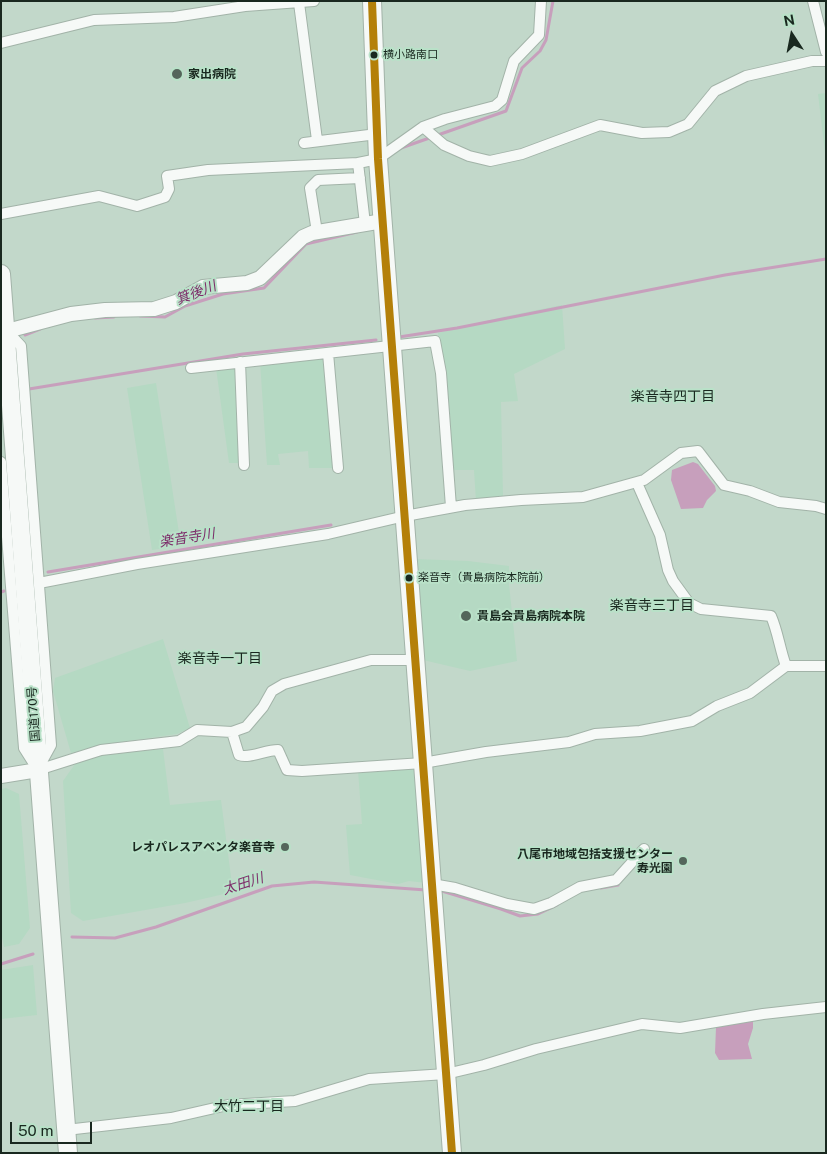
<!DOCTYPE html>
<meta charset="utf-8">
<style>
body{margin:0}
#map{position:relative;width:827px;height:1154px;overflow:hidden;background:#c2d8ca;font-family:"Public Sans",sans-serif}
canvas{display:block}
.frame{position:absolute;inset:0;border:2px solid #19281f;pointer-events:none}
.north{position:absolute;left:767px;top:10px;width:50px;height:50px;-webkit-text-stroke:4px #b9e1c8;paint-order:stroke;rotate:349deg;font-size:14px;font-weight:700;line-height:20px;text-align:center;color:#19281f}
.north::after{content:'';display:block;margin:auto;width:18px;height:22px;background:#19281f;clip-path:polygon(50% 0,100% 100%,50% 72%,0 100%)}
.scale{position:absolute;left:10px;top:1122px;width:82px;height:22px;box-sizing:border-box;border:2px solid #19281f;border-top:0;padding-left:6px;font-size:15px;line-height:18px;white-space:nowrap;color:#19281f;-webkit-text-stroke:4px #b9e1c8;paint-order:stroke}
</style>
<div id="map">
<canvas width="827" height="1154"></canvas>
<div class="frame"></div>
<div class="north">N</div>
<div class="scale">50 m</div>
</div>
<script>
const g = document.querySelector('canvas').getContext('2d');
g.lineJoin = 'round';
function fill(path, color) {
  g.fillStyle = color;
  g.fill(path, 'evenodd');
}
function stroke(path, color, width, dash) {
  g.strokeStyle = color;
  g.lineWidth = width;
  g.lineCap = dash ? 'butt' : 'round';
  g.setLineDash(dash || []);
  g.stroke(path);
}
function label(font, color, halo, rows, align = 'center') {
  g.font = font + ' "Public Sans","Noto Sans JP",sans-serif';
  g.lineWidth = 4;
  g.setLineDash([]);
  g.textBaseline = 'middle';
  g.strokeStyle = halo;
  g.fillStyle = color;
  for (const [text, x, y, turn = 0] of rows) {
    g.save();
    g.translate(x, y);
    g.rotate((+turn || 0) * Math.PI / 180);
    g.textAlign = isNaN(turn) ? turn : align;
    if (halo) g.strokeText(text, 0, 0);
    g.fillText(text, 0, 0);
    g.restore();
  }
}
const built = new Path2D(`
 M826,93V161L818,94Z
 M562,305L565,349L514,374L518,401L501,402L503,496L476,501L474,470H450L447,408L438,333L502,317Z
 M326,355L334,468H309L308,451L278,454L280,465H267L260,362Z
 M235,367L239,463H229L216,368Z
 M156,383L181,546L152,550L127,388Z
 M414,559L468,561L509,566V584L517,661L470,671L423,660Z
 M163,639L190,728L177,734L100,745L71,753L53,691L55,678Z
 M163,749L170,805L221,800L233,892L185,903L83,921L71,913L63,781L75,764L101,755Z
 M418,768L426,883L409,881L398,884L350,875L346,825L362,824L358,770Z
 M6,788L19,794L30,928L19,944L4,947L1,932V789Z
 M33,965L37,1015L1,1019V970Z`);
const water = new Path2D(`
 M693,462L698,464L715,486L716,491L707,500L703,508L681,509L671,480L672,470Z
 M753,1021V1028L748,1044L752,1059L719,1060L715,1053L716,1027Z`);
const stream = new Path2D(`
 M401,148L506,111L522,68L540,51L546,40L553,1
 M140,316L165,317L185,306L223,294L264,288L306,244L357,232
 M95,318L114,317
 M25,335L40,329
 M399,337L457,328L725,275L826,259
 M29,389L243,354L376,340
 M48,572L331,525
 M1,592L4,591
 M601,888L618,885
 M442,891L501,909L520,916L538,914L557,905
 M72,937L115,938L156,927L272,886L314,882L426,890
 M1,964L33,954`);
const minor = new Path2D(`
 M813,1L826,52
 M299,3L317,140
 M1,43L94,20L174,17L245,6L314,1
 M423,127L444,145L469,156L490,161L522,154L600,125L642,133L669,132L688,124L715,91L746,76L812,61H826
 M304,143L377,134
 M1,214L99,196L137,206L165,197L169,189L167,176L208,170L358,163
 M365,224L358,163L378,159L423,127L445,119L495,106L502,100L514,61L539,35L541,1
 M317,232L310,188L318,180L360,178
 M7,331L21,346L51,745L40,765
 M328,353L338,468
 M240,362L244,465
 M191,368L435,341L441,373L451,507
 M1,462L24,748L36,767
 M637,483L660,535L668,570L673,581L689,603L701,609L771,616C778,632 780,650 786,666
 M39,583L137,564L328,534L405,516L465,505L521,500L583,497L644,480L681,453L698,451L724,485L750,491L779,502L816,506L826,509
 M232,732L239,755C249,759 265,750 278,750L287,770L302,771L423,763L486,752L569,742L595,734L640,731L692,721L717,706L750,693L786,666H826
 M38,770L101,750L179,741L197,730L232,732L246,727L263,707L272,691L284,684L371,660H415
 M432,884L455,888L507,904L534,909L551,903L580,887L616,880L644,849
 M66,1130L171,1118L228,1105L295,1101L369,1079L446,1074L484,1065L536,1049L642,1024L680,1028L763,1014L826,1007`);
const tertiary = new Path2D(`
 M7,331L71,314L105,310L154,309L176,302L203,287L247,283L260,278L303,237L312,233L383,221
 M1,776L38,770`);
const trunk = new Path2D(`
 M372,1L378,159L452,1153
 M1,274L68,1153`);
const bus1 = new Path2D(`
 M372,1L378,159L452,1153`);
const markers = [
 [374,55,4.5,"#19281f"],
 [177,74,6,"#54665b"],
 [409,578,4.5,"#19281f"],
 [466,616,6,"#54665b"],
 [285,847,5,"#54665b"],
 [683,861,5,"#54665b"]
];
const busNames = [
 ["横小路南口",383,55],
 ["楽音寺（貴島病院本院前）",418,578]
];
const poiNames = [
 ["家出病院",188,74],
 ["貴島会貴島病院本院",477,616],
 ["レオパレスアベンタ楽音寺",275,847,"right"],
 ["八尾市地域包括支援センター",673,854,"right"],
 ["寿光園",673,868,"right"]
];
const streetNames = [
 ["国道170号",34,714,-94]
];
const waterNames = [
 ["箕後川",196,293,-21],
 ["楽音寺川",187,538,-9],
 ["太田川",243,884,-18]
];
const neighbourhoodNames = [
 ["楽音寺四丁目",673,397],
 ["楽音寺三丁目",652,606],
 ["楽音寺一丁目",220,659],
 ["大竹二丁目",249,1107]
];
fill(built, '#b5d9c3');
fill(water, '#c79fbc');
stroke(stream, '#c79fbc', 3);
stroke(minor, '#a2b3a8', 12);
stroke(tertiary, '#a2b3a8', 16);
stroke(trunk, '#a2b3a8', 20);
stroke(minor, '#f6f9f7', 10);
stroke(tertiary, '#f6f9f7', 14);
stroke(trunk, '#f6f9f7', 18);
stroke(bus1, '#b48009', 8);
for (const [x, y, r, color] of markers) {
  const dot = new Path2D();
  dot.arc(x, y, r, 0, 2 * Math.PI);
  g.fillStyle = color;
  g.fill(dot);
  stroke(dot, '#b9e1c8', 2);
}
label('11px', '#19281f', '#b9e1c8', busNames, 'left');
label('bold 12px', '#19281f', '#b9e1c8', poiNames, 'left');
label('12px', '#19281f', '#b9e1c8', streetNames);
label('italic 14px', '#7d2d6a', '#b9e1c8', waterNames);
label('14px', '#19281f', '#b9e1c8', neighbourhoodNames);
</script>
